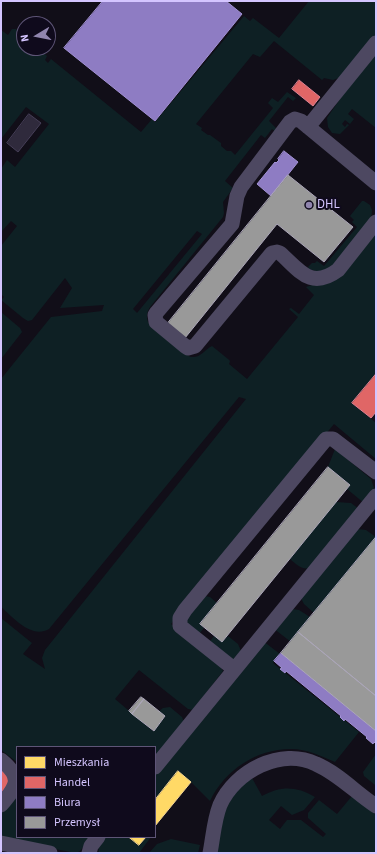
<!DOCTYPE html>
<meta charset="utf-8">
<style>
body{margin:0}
#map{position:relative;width:377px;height:854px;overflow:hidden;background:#110e18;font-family:"Source Sans 3",sans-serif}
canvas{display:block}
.frame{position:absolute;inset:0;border:2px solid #d4c5ff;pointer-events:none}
.legend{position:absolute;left:16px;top:746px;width:140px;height:92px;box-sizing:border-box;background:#0f0a1c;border:1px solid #5e5577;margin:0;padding:5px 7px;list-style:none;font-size:12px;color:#d4c5ff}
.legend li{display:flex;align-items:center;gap:8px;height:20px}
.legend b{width:20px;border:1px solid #5e5577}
.north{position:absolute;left:16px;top:16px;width:40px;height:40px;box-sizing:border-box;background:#0f0a1c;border:1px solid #5e5577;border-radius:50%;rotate:260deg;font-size:11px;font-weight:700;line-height:16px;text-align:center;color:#d4c5ff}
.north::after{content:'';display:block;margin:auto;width:14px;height:18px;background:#9085ae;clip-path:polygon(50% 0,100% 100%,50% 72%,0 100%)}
</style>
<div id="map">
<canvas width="377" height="854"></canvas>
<div class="frame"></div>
<ul class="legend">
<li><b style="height:11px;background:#ffd966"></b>Mieszkania</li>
<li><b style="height:11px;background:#e06666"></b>Handel</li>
<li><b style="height:11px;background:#8e7cc3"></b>Biura</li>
<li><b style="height:11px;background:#999"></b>Przemysł</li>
</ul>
<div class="north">N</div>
</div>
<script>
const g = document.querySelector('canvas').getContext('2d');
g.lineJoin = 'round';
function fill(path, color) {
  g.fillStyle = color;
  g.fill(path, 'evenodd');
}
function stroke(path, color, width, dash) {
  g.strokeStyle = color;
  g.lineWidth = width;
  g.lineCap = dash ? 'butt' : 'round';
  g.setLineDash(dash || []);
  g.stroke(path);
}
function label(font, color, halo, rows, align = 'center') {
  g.font = font + ' "Source Sans 3",sans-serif';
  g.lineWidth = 4;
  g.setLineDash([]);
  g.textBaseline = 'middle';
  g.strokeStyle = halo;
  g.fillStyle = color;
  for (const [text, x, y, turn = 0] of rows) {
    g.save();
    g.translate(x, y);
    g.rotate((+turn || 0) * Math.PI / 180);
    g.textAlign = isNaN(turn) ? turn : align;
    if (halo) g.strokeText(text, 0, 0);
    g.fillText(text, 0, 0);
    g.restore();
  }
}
const green = new Path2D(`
 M309,1H376V34L341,77L333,80L324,78L322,80L274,41L260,57L253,54L196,124L202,128L201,130L208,135H210L221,143V146L227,151H231L235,155L273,108L268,103L272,98L278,102L287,92L296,98L293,101L288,97L269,121L278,130V134L272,129L265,138L261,135L225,181L233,188L223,202L224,213L223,217L150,307C147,312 146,316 148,322C150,326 186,356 191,357C201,358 204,350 212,346L228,359L230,361L229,364L247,379L298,317L289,309L291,308L299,314L314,295L306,287L312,285L376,232V374L352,403L376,423V459L334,424L171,624L220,665L223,671L193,710L188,709L139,670L115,699L153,731L165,717L159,711L163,708L170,707L182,717L184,722L155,760V747H17V762L1,750V618L32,643L23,654L45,669L42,658L45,650L246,399L239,397L49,629C31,639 14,618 1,607V379L51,317L102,311L104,305L60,308L72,288L65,278L32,320L28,321L23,318L1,300L4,297L1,294V246L17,226L11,221L1,232V169L7,160L15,167L49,124L26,107L1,139V30L8,35L12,29H16L24,37V48H38L47,56L45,60L48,63L51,59L141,132L152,119L155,122L244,16L250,21L253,18L279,38ZM197,231L202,234L137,313L133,309Z
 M376,54V128L352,109L348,114L354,119L350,124L345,120L342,124L345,127L347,124L349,125L340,134L332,133L328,127L327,118L344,93Z
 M362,201H364L370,205L372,210L371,222L325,274L309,269L308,267L312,263H315L317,261L324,266L357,227L352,222L354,220L350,216Z
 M1,312L20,328L22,332L1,359Z
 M335,449L371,479L374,488L373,491L364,503L347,489L350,485L328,467Z
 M336,502L351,503L359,509L310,568C301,570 296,564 290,559Z
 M357,529L366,530L376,537L314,613L304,604L301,598Z
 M205,596L210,597L217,603L200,624L204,628L198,635L188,626L186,617Z
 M292,609L299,610L310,617L291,642L273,628Z
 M214,636L222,642L228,636L238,644L241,651L232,661L210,641Z
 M263,641L280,654L273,663L359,732L335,762C321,756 307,749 291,749C256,749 225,770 210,801L191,782L178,771L155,800V774Z
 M376,754V784L375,785L364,776L363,772Z
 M252,778L262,796C281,786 296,786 315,797L304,810L292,815L281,806L269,820L280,829L287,820H301L323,837L326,834L308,818V813L319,800L337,814L352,796L376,815V853H215L222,817L234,792Z
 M17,794V837H92L80,851L76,853L1,839V813Z
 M104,837H129L139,845L146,837H151L139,853H99L98,847Z
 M171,839L200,845L198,853H149L157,844Z`);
const homes = new Path2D(`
 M178,771L191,782L155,826V800Z
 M129,837H146L139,845Z`);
const shops = new Path2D(`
 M299,80L320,97L313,106L292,89Z
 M376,374V412L371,418L352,403Z
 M1,770L12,779L1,793Z`);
const offices = new Path2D(`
 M103,1H226L242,14L155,121L64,48Z
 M284,151L298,162L271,196L257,184L275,162L276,163L279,160L278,159Z
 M281,653L376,731V744L374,742L373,744L366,738L367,737L345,719L344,721L340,717L341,716L286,671L285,673L280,669L282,668L274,661Z`);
const industry = new Path2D(`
 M288,175L353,227L324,262L277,224L185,338L168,323Z
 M328,467L350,485L222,642L200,624Z
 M376,537V696L298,632Z
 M298,632L376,696V731L281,653Z
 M141,697L144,699L132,714L129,711Z
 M144,699L165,716L154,731L132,714Z`);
const building = new Path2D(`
 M29,114L41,123L18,152L7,143Z`);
const minor = new Path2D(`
 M308,127L376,43
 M376,183L301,121L295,119L290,122L241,187L237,196L232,224L157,312L155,315L156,322L185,346L188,348L195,346L272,253L277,252L280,253C300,271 311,290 338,270L376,222
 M234,669L180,626V618L185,610L326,439H333L376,472
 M1,760C23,778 17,786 1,805
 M155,767L376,496
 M1,843L50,853
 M89,853L91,846L98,837
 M210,853C213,838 214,820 220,805C235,771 281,747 316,764C339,774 356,793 376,806`);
const markers = [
 [309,205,4,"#9085ae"]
];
const poiNames = [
 ["DHL",317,205]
];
fill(green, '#0e2024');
fill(homes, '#ffd966');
stroke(homes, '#f2d394', 1);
fill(shops, '#e06666');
stroke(shops, '#dc8294', 1);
fill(offices, '#8e7cc3');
stroke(offices, '#a392d5', 1);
fill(industry, '#999');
stroke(industry, '#aba6b8', 1);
fill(building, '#2f2a3c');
stroke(building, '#463f58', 1);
stroke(minor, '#4d4861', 15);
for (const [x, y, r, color] of markers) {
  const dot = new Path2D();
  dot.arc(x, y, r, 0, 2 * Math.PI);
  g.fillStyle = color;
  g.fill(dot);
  stroke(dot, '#0f0a1c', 1.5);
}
label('13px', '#d4c5ff', '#0f0a1c', poiNames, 'left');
</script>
